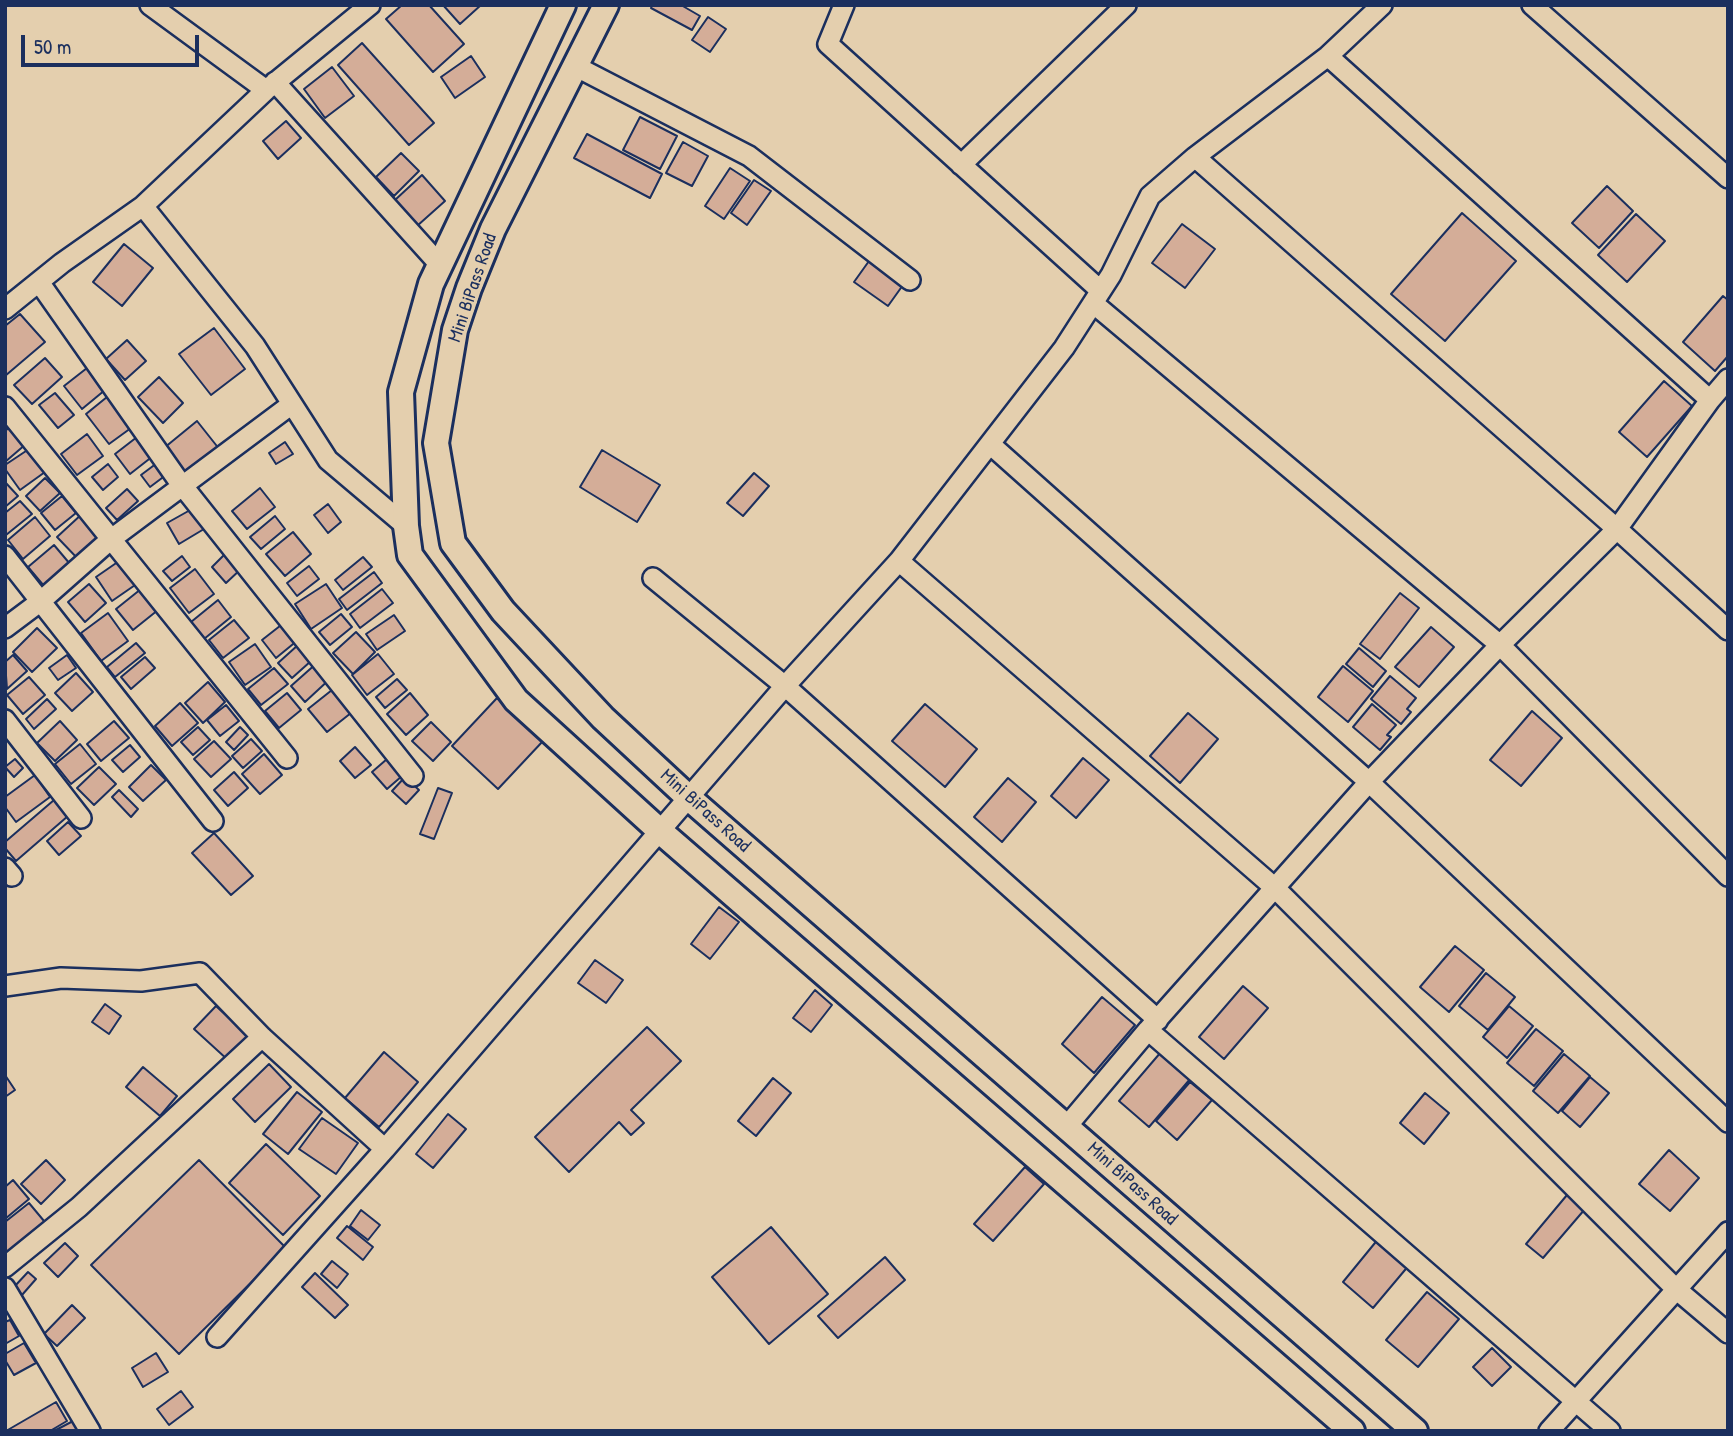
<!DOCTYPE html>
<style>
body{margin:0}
#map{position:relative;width:1733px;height:1436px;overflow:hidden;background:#e4cfae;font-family:"Patrick Hand",sans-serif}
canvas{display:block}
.frame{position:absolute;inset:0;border:7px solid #1b2f5e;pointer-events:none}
.scale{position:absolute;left:21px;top:35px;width:178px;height:32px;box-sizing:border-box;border:4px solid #1b2f5e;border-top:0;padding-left:9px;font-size:21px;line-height:24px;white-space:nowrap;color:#1b2f5e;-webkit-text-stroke:5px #e4cfae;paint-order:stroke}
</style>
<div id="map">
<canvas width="1733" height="1436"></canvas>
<div class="frame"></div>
<div class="scale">50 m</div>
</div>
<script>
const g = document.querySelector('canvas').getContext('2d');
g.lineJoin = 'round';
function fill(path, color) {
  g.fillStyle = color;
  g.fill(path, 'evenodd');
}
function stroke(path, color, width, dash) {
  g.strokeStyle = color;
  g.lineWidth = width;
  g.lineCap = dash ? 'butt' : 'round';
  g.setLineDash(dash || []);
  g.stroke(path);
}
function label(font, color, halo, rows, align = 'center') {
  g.font = font + ' "Patrick Hand",sans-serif';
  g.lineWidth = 6;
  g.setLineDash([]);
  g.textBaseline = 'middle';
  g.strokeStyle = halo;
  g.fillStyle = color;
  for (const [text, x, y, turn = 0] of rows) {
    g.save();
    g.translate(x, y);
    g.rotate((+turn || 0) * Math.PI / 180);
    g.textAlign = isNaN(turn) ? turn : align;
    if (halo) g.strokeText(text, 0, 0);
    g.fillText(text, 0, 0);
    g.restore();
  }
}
const building = new Path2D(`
 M402,5H429L464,44L433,72L386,19Z
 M443,5H481L460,24Z
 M653,5H681L700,16L692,30L651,8Z
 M708,17L726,29L710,52L692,40Z
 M362,43L434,123L409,145L338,65Z
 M471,56L485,77L455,98L441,77Z
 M332,67L354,96L325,118L304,89Z
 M640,117L677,136L660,169L623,150Z
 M286,121L301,138L278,159L263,141Z
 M587,134L662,174L650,198L574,158Z
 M683,142L708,156L692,186L666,173Z
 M401,153L419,171L394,196L376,177Z
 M730,168L750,181L724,219L705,206Z
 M422,175L445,201L417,226L395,200Z
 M754,180L771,191L747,225L731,213Z
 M1607,186L1633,211L1599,248L1572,223Z
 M1462,213L1516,261L1445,341L1391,294Z
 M1636,214L1665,241L1627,282L1598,255Z
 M1182,224L1215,249L1185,288L1152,263Z
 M124,244L153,268L122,306L93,282Z
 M869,261L903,285L888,306L854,282Z
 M1723,296L1728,300V356L1715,371L1683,342Z
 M20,314L45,342L5,376V326Z
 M214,328L245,369L211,395L179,354Z
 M127,340L146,361L125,380L106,359Z
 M45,358L62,377L32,404L14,385Z
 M87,368L105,390L82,409L64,386Z
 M159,377L183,403L163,423L138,397Z
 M1664,381L1692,406L1647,457L1619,432Z
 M55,393L74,415L58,428L39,405Z
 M107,397L131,428L109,444L86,414Z
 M197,421L220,450L187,477L164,448Z
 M10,427L26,444L5,462V431Z
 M87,434L103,456L77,475L61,454Z
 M137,437L153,456L130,474L115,454Z
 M285,442L293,454L276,464L269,453Z
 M29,449L45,472L20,490L5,469V465Z
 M602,450L660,485L637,522L580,487Z
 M157,463L166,475L150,487L141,475Z
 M108,464L118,477L103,490L92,477Z
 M754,473L769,486L743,516L727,503Z
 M45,478L60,493L40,511L26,496Z
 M5,482L18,496L5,507Z
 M260,488L275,507L247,529L232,511Z
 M127,489L138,501L117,520L106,508Z
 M62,496L76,513L55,530L41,513Z
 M20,501L32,514L6,535L5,513Z
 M328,504L341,522L328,533L314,515Z
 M192,509L204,529L179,544L167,523Z
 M83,513L105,537L79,560L57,537Z
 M275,516L285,529L261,549L250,537Z
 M35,517L50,536L23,559L8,540Z
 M293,532L311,554L285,576L266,554Z
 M54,545L70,564L44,586L28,567Z
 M227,552L242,568L226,583L212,567Z
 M182,556L190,567L172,581L163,571Z
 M363,557L372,567L343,590L335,580Z
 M122,559L138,583L112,601L96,577Z
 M309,566L319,579L297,596L287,583Z
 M195,569L214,594L189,613L170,588Z
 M374,572L382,583L347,610L339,599Z
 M89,584L106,603L85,622L68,602Z
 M326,584L342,608L311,629L295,604Z
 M141,589L158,610L133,630L116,609Z
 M382,589L393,603L360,628L350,614Z
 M1400,593L1419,608L1380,659L1360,644Z
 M218,600L231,617L204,639L191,622Z
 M108,613L128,641L101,661L81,633Z
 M341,614L352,627L330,645L319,632Z
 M394,615L405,631L377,650L366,634Z
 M234,620L249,638L223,658L209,640Z
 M285,622L298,640L276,658L262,640Z
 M1431,627L1454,647L1419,687L1395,667Z
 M37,628L57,648L32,672L13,652Z
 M356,632L375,652L353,674L333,653Z
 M136,643L145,653L115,677L107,667Z
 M255,644L271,667L245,685L229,662Z
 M298,645L311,661L292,678L278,663Z
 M1359,648L1386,671L1373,687L1346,664Z
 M378,654L394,674L367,695L352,675Z
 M13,655L27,671L7,689L5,662Z
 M67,655L76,668L58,680L49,668Z
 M145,657L155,668L131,689L121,677Z
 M318,662L332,677L305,702L291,686Z
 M1343,666L1373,691L1348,722L1318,697Z
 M274,668L288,684L261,705L248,689Z
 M76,673L93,692L72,711L55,693Z
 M1390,676L1416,698L1407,709L1411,712L1401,724L1371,699Z
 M29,677L45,695L23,714L7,695Z
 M397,679L407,690L385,708L376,697Z
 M208,682L225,702L203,723L185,703Z
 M337,686L356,709L327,732L308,709Z
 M287,693L301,710L279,728L265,711Z
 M410,693L428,715L406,735L387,714Z
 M497,698L543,741L498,789L452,746Z
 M47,699L56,709L34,729L26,719Z
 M180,703L198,723L172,746L155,726Z
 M925,704L977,749L945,787L892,741Z
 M1372,704L1396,725L1387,735L1391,737L1380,750L1353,727Z
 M226,705L239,721L220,736L207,720Z
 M1532,711L1562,738L1521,786L1490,760Z
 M1188,713L1218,739L1180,783L1150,756Z
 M60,721L77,740L55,761L37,743Z
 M114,721L129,738L101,761L87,744Z
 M431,722L451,742L433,761L412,741Z
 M198,727L210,740L193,755L181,742Z
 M240,727L248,735L234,750L226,742Z
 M251,739L262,751L243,768L232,756Z
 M214,741L231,759L211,777L194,759Z
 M80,744L96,764L71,784L55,764Z
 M130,745L140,757L123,772L112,760Z
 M355,747L371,765L355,778L340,761Z
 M264,754L282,775L260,794L242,774Z
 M1083,758L1109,780L1076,818L1051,796Z
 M15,759L23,768L14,777L5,767Z
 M387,759L402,776L387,789L372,772Z
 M151,765L166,780L143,801L129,787Z
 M99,767L116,784L94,805L77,788Z
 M234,772L248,788L228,806L214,790Z
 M35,775L50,797L16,822L5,807V797Z
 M405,777L419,790L406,804L392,791Z
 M1008,778L1036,802L1002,842L974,817Z
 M438,788L452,793L434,839L420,834Z
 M119,790L138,809L131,817L112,797Z
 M54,800L68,816L16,861L5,848V842Z
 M68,822L81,836L59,855L47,841Z
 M214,833L253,876L231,895L192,853Z
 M719,907L739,922L710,959L691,944Z
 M1455,946L1484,970L1449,1012L1420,987Z
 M595,960L623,980L606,1003L578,983Z
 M1486,973L1515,997L1488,1030L1459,1006Z
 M1243,986L1268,1008L1224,1059L1199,1037Z
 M815,990L832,1005L811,1032L793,1018Z
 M1102,997L1135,1025L1094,1073L1062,1044Z
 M105,1004L121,1016L109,1034L92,1022Z
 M216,1006L251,1038L229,1061L194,1029Z
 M1509,1006L1533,1026L1507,1058L1483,1037Z
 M647,1027L681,1061L631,1110L644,1123L631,1135L619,1122L569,1172L535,1137Z
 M1536,1029L1563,1051L1534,1086L1507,1063Z
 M384,1052L418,1082L379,1127L345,1098Z
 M1161,1052L1191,1078L1149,1127L1119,1101Z
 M1564,1054L1590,1076L1558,1113L1533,1091Z
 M269,1064L291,1087L255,1122L233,1099Z
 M143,1067L177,1096L160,1116L126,1087Z
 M5,1075L15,1090L5,1097Z
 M1590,1077L1609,1093L1580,1127L1562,1111Z
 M773,1078L791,1093L756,1136L738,1121Z
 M1190,1082L1212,1100L1177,1140L1156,1121Z
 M297,1092L322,1112L288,1154L263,1134Z
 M1425,1093L1449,1113L1424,1144L1400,1123Z
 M448,1114L466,1129L433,1168L416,1154Z
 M322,1118L358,1143L336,1174L299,1149Z
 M266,1144L320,1196L283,1235L229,1183Z
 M1669,1150L1699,1178L1670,1211L1639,1184Z
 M46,1160L65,1180L41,1204L21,1184Z
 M199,1160L286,1248L179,1354L91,1265Z
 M1025,1167L1044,1184L993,1241L974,1224Z
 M13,1180L29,1199L5,1219V1187Z
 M1567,1195L1585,1209L1543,1258L1526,1244Z
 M29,1203L49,1227L5,1256V1222Z
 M361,1210L380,1225L368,1240L350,1226Z
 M347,1226L373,1247L363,1260L337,1238Z
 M771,1227L828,1294L769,1344L712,1277Z
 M1379,1238L1410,1264L1373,1308L1343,1282Z
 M65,1243L78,1256L58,1277L44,1263Z
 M885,1257L905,1280L838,1338L818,1316Z
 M332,1261L348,1274L337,1288L321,1274Z
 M28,1272L36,1279L22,1295L14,1287Z
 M315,1273L348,1305L335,1318L302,1287Z
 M1427,1292L1459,1319L1418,1367L1386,1340Z
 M72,1305L85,1318L57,1346L44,1334Z
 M10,1320L19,1336L5,1344V1322Z
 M24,1343L36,1363L14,1375L5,1360V1354Z
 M1492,1348L1511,1367L1492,1386L1473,1367Z
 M156,1353L168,1372L143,1387L132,1368Z
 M181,1391L193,1407L169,1425L157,1409Z
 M56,1402L67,1421L50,1431H6Z
 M75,1420L80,1431H54Z`);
const minor = new Path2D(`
 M150,5L266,90
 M370,5L266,90L143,206L255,346L328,460L406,526
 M844,5L828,44L1101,291
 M1532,5L1728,178
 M1328,56L1710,400
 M575,66L749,156L910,280
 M275,82L440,265
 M1195,157L1617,529L1728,630
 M961,165L1126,5
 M39,282L178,480L413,776
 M1093,303L1500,645L1728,876
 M5,309L62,263L143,206
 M5,407L287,758
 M990,444L1369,782L1728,1122
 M5,556L213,821
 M899,561L1275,888L1676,1289L1728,1333
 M653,578L785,686L1158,1020
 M5,628L41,601L110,540L292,404
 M5,720L81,818
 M5,868L12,876
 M5,986L61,978L141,981L200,973L262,1037L385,1149L217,1337
 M1067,1126L1148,1030
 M385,1149L785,686L899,561L1064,348L1111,275L1150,196L1195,157L1328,56L1382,5
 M5,1267L79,1207L262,1037
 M5,1288L90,1431
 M1549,1431L1728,1232
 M1610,1431L1148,1030L1369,782L1500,645L1617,529L1710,400L1728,379`);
const tertiary = new Path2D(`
 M563,5L431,284L401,392L406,526L410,555L516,700L661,832L1352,1431
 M606,5L493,229L469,288L455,330L436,443L453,543L503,611L603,718L689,798L1415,1431`);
const streetNames = [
 ["Mini BiPass Road",473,288,-71],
 ["Mini BiPass Road",705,811,42],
 ["Mini BiPass Road",1132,1184,42]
];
fill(building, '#d4ad98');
stroke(building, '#1b2f5e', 2);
stroke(minor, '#1b2f5e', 24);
stroke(tertiary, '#1b2f5e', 30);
stroke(minor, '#e4cfae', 19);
stroke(tertiary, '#e4cfae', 24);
label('19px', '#1b2f5e', '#e4cfae', streetNames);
</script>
